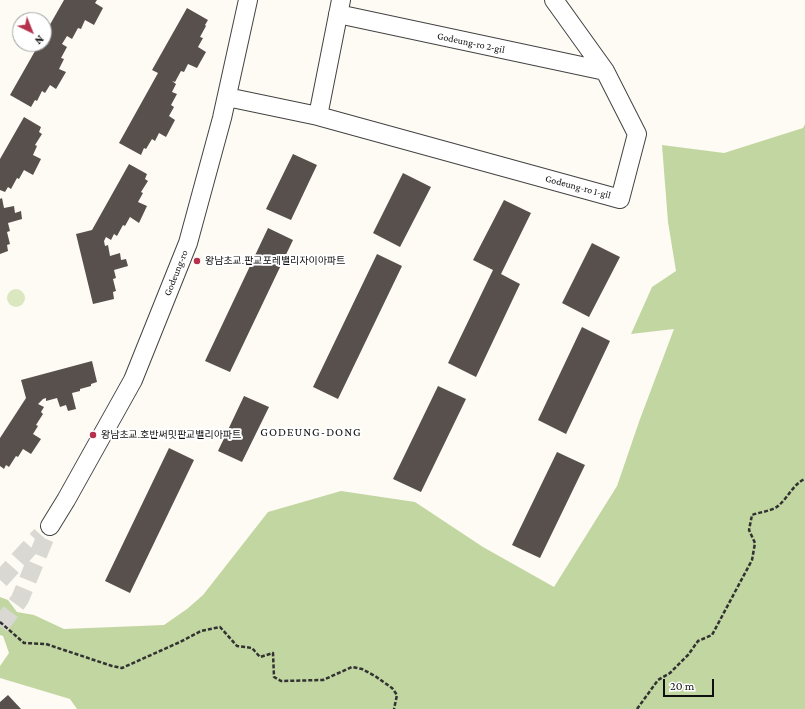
<!DOCTYPE html>
<meta charset="utf-8">
<style>
body{margin:0}
#map{position:relative;width:805px;height:709px;overflow:hidden;background:#fefbf4;font-family:"Crimson Pro",serif}
canvas{display:block}
.north{position:absolute;left:12px;top:12px;width:40px;height:40px;box-sizing:border-box;background:#fff;border:1px solid #9f9f9f;border-radius:50%;rotate:137deg;font-size:11px;font-weight:700;line-height:16px;text-align:center;color:#101010}
.north::after{content:'';display:block;margin:auto;width:14px;height:18px;background:#b6324c;clip-path:polygon(50% 0,100% 100%,50% 72%,0 100%)}
.scale{position:absolute;left:663px;top:679px;width:51px;height:18px;box-sizing:border-box;border:2px solid #101010;border-top:0;padding-left:5px;font-size:12px;line-height:14px;white-space:nowrap;color:#101010;-webkit-text-stroke:3px #fff;paint-order:stroke}
</style>
<div id="map">
<canvas width="805" height="709"></canvas>
<div class="north">N</div>
<div class="scale">20 m</div>
</div>
<script>
const g = document.querySelector('canvas').getContext('2d');
g.lineJoin = 'round';
function fill(path, color) {
  g.fillStyle = color;
  g.fill(path, 'evenodd');
}
function stroke(path, color, width, dash) {
  g.strokeStyle = color;
  g.lineWidth = width;
  g.lineCap = dash ? 'butt' : 'round';
  g.setLineDash(dash || []);
  g.stroke(path);
}
function label(font, color, halo, rows, align = 'center') {
  g.font = font + ' "Crimson Pro","Noto Sans KR",serif';
  g.lineWidth = 4;
  g.setLineDash([]);
  g.textBaseline = 'middle';
  g.strokeStyle = halo;
  g.fillStyle = color;
  for (const [text, x, y, turn = 0] of rows) {
    g.save();
    g.translate(x, y);
    g.rotate((+turn || 0) * Math.PI / 180);
    g.textAlign = isNaN(turn) ? turn : align;
    if (halo) g.strokeText(text, 0, 0);
    g.fillText(text, 0, 0);
    g.restore();
  }
}
const green = new Path2D(`
 M7 298a9 9 0 1 1 18 0a9 9 0 1 1-18 0Z`);
const forest = new Path2D(`
 M805,124V709H77L70,699L0,678V666L9,653L3,636L0,635V597L8,600L17,612L34,615L64,629L164,625L187,609L203,595L268,512L341,491L415,502L483,547L554,587L617,486L640,419L674,329L631,334L652,287L676,271L668,222L662,145L724,153L803,128Z`);
const building = new Path2D(`
 M64,0H97L95,3L103,8L94,25L85,20L81,29L78,28L72,39L67,36L62,44L67,47L61,58L64,59L59,69L66,72L56,89L50,85L45,93L42,91L37,101L35,100L31,107L10,95L39,44H44V35Z
 M187,8L208,20L205,25L206,26L200,37L203,38L198,47L206,52L197,68L188,64L184,72L181,71L175,82L172,81L176,84L172,92L177,94L171,105L174,107L169,116L175,120L166,137L159,133L155,141L152,139L146,149L144,148L141,155L119,143L158,73L152,70Z
 M24,117L41,127L39,132L42,134L35,145L37,146L33,155L41,159L33,175L24,170L19,179L17,178L11,189L8,187L5,192L0,190V159Z
 M293,154L317,165L291,220L266,209Z
 M129,164L147,174L145,179L148,181L141,192L143,193L138,202L147,206L139,223L130,217L125,226L123,225L117,236L114,234L111,240L106,237L104,241L105,246L108,245L110,256L120,253L121,260L126,259L128,266L114,270L116,278L113,279L116,291L113,292L114,299L93,304L76,234L92,230Z
 M403,173L431,187L400,247L373,233Z
 M2,198L4,208L14,206L15,213L21,211L22,219L8,223L10,231L7,232L10,244L7,245L8,251L0,254V199Z
 M504,200L531,213L501,274L520,284L476,377L448,363L493,270L473,260Z
 M268,228L293,240L230,372L205,361Z
 M592,243L620,257L589,317L562,303Z
 M377,254L402,266L338,399L313,387Z
 M582,327L610,341L566,434L538,420Z
 M92,361L97,382L91,384V386L80,389V391L72,393L76,409L68,411L66,405L60,407L57,398L46,401V398L43,399L38,404L44,407L41,412L43,414L36,425L38,426L33,434L41,439L31,454L23,449L18,457L16,456L9,467L6,465L4,469L0,466V438L26,398L21,380Z
 M438,386L466,399L421,492L393,479Z
 M244,396L269,407L242,462L218,451Z
 M169,448L194,460L130,593L105,581Z
 M557,452L585,465L540,558L512,545Z
 M8,695L21,709H0V702Z`);
const minorTunnel = new Path2D(`
 M0,580L41,535
 M0,626L20,599L50,526`);
const path = new Path2D(`
 M0,622L24,643L46,644L112,666L122,668L180,642L201,631L220,627L237,646L252,648L260,657L273,653L274,677L281,681L323,680L352,667L362,669L375,676L392,688L397,695L394,709
 M637,709L658,680L670,673L688,655L698,641L712,635L752,560L755,543L749,530L752,515C760,512 772,511 778,506C788,498 794,483 805,479`);
const minor = new Path2D(`
 M341,0L318,116L620,199L637,134L605,71L554,0
 M338,14L605,71
 M227,97L318,116
 M50,526L66,500L133,380L188,243L222,118L248,0`);
const markers = [
 [197,261,4,"#b6324c"],
 [93,435,4,"#b6324c"]
];
const streetNames = [
 ["Godeung-ro 2-gil",471,43,12],
 ["Godeung-ro 1-gil",578,187,15],
 ["Godeung-ro",176,273,-68]
];
const poiNames = [
 ["왕남초교.판교포레밸리자이아파트",205,261],
 ["왕남초교.호반써밋판교밸리아파트",101,435]
];
const quarterNames = [
 ["GODEUNG-DONG",311,432]
];
fill(green, '#dae7bf');
fill(forest, '#c1d6a0');
fill(building, '#58504d');
stroke(minorTunnel, '#dad8d2', 18, [18, 9]);
stroke(minor, '#434343', 20);
stroke(path, '#323232', 2.5, [4, 2]);
stroke(minor, '#fff', 18);
for (const [x, y, r, color] of markers) {
  const dot = new Path2D();
  dot.arc(x, y, r, 0, 2 * Math.PI);
  g.fillStyle = color;
  g.fill(dot);
  stroke(dot, '#fff', 1.5);
}
label('10px', '#101010', '#fff', streetNames);
label('10px', '#101010', '#fff', poiNames, 'left');
g.letterSpacing = '1px';
label('12px', '#101010', '#fff', quarterNames);
g.letterSpacing = '0px';
</script>
